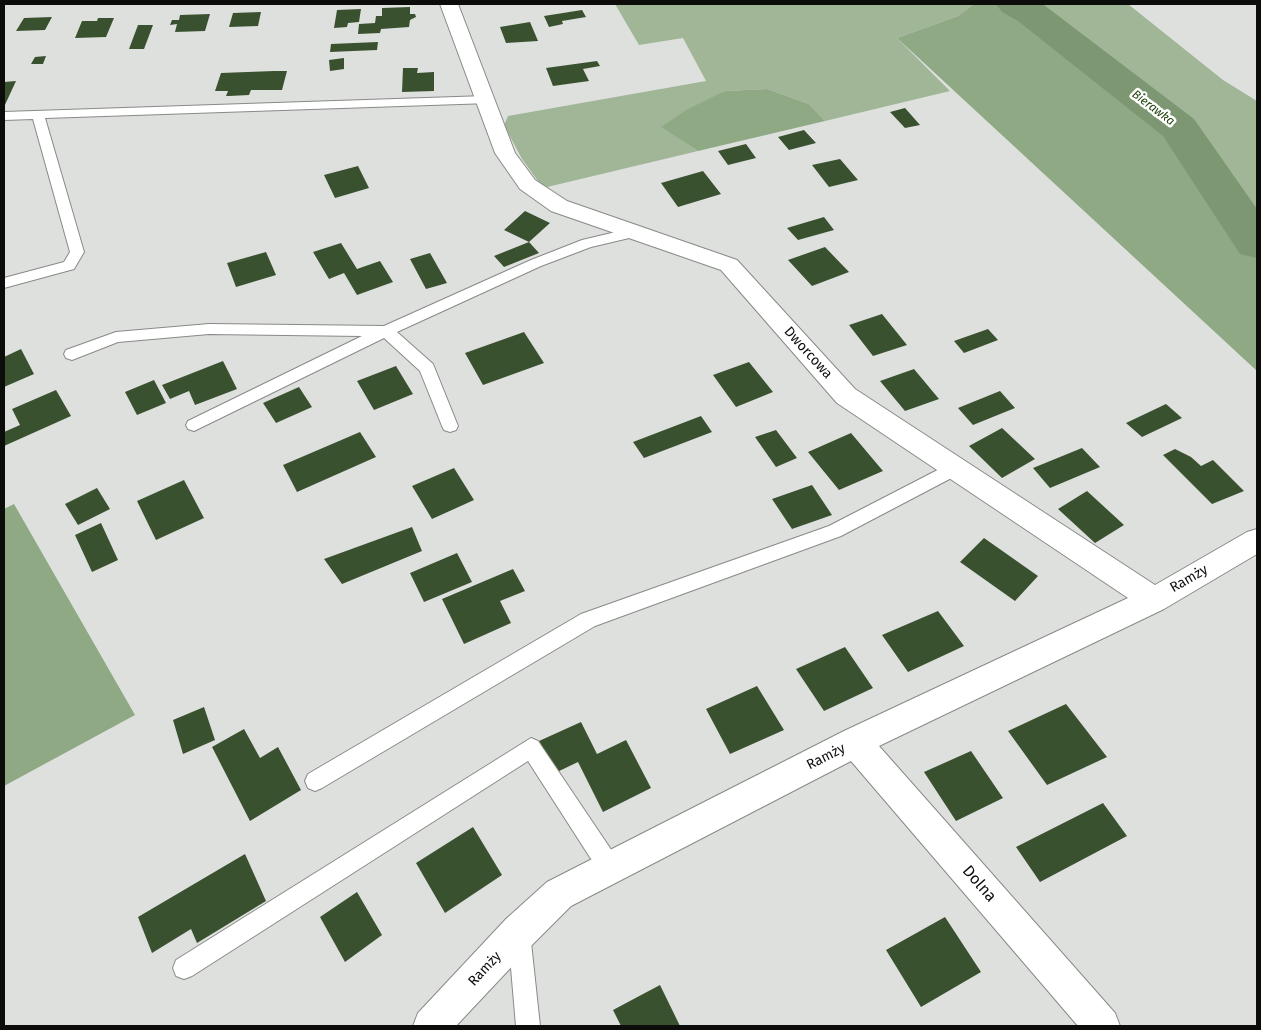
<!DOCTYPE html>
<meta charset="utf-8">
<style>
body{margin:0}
#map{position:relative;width:1261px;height:1030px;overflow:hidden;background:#dee0dd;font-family:"Fira Sans",sans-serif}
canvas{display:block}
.frame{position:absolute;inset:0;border:5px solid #0c0c0b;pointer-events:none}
</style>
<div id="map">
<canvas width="1261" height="1030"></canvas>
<div class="frame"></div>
</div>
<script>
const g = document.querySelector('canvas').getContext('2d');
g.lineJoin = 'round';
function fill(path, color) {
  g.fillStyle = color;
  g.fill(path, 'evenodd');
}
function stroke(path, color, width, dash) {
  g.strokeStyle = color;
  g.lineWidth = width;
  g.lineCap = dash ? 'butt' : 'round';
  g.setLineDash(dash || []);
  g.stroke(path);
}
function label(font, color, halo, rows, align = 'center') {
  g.font = font + ' "Fira Sans",sans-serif';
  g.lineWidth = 5;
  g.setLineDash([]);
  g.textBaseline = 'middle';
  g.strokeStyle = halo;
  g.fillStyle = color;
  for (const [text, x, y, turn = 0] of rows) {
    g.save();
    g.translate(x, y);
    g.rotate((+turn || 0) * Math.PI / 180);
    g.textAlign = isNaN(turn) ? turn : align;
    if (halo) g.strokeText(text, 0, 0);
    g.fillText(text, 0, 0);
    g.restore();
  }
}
const green = new Path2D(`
 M615,4H974L958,16L897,38L950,91L825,121L809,104L767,89L725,91L662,127L698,151L543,188L522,159L504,125L508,116L706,81L683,38L639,45Z
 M1021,4H1128L1223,80L1257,101V237L1203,155L1176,121L1036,12Z`);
const forest = new Path2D(`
 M974,4H1006L1168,128L1244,240L1257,251V371L897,38L958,16Z
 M767,89L809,104L825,121L698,151L661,127L688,109L725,91Z
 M14,504L135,715L4,786V509Z`);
const river = new Path2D(`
 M996,4L1044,5L1194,119L1257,209V258L1240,254L1163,136L1018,21L1002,12Z`);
const building = new Path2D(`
 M410,7V14H415L416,17L410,20L409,27L381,29L380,33L358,34L359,24L375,23L376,16H382V8Z
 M361,9L359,22L348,23L347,27L334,28L337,10Z
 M582,10L586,17L562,21L563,24L549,27L544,16Z
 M261,12L258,26L229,27L233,13Z
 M210,14L205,31L175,32L177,24L170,25L172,20H179L180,15Z
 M52,17L45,30L16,31L24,18Z
 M98,18H114L106,37L75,38L82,21H97Z
 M530,22L538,41L506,43L500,27Z
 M138,25H153L144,49H129Z
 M378,42L377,50L330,52L331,44Z
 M46,56L43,64H31L35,57Z
 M344,58V69L330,71L329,60Z
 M597,61L600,66L583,69L589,81L553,86L546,68Z
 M403,68H418L417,73L434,72V91L402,92Z
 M274,71H287L282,90H251L249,95L229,96H226L228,91H215L221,73Z
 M16,81L4,107V82Z
 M905,108L920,125L905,128L890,112Z
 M804,130L816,143L789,150L778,137Z
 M746,144L756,158L728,165L718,151Z
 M840,159L858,180L829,187L812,165Z
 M358,166L369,188L335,198L324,175Z
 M703,171L721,194L678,207L661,183Z
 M525,211L550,223L529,242L539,253L504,267L494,256L529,242L504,230Z
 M824,217L834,230L798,240L787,228Z
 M341,243L357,269L380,261L393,282L357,295L344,273L329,279L313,252Z
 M825,247L849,272L812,286L788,260Z
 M266,252L276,275L236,287L227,263Z
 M430,253L447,283L426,289L410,259Z
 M882,314L907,345L873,356L849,325Z
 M988,329L998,340L964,353L954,341Z
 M524,332L544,363L483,385L465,353Z
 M21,349L34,374L4,387V357Z
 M223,361L237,389L195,405L189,391L170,399L162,385Z
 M749,362L773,392L736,407L713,375Z
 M396,366L413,394L374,410L357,381Z
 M914,369L939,399L905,411L880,381Z
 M154,380L166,403L137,415L125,392Z
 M299,387L312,407L276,423L263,403Z
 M56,390L71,416L4,446V432L20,425L12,409Z
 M1000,391L1015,408L973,425L958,408Z
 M1166,404L1182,418L1142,437L1126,423Z
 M701,416L712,432L644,458L633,442Z
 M1002,428L1035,459L1002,478L969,446Z
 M776,430L797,458L776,467L755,437Z
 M360,432L376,457L297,492L283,465Z
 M851,433L883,471L839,490L808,452Z
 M1082,448L1100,467L1050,488L1033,468Z
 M1175,449L1191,457L1201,466L1213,460L1244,491L1212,504L1163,455Z
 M454,468L474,500L432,519L412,486Z
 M184,480L204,518L156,540L137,501Z
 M812,485L832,515L792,529L772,499Z
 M97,488L110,509L78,525L65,504Z
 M1087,491L1124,525L1095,543L1058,509Z
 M101,523L118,560L92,572L75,535Z
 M412,527L422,551L342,584L324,559Z
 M984,538L1038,576L1015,601L960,562Z
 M457,553L472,582L424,602L410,573Z
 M513,569L525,591L500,601L511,623L464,644L442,599Z
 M938,611L964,646L908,672L882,635Z
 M845,647L873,688L824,711L796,669Z
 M757,686L784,730L730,754L706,709Z
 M1066,704L1107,757L1047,785L1008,731Z
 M204,707L215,740L183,754L173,720Z
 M581,722L597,754L626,740L651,788L603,812L578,762L555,773L539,741Z
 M244,729L260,758L278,747L301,790L250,821L212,747Z
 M971,751L1003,798L956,821L924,772Z
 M1103,803L1127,836L1040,882L1016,847Z
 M473,827L502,875L445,913L416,863Z
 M245,854L266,901L197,943L191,929L152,953L138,917Z
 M357,892L382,935L345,962L320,917Z
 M945,917L981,972L921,1007L886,950Z
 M660,985L680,1026H621L613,1010Z`);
const service = new Path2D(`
 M486,96L492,100L490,103L45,118L84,252L74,269L4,288V278L64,262L70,252L33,119L4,120V112Z
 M637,227L642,229L644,232L642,235L591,247L541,266L397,332L433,364L458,426L456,430L450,432L444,430L442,426L420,371L384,338L194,431L188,429L186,425L188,421L362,336L209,334L118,342L72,360L66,358L64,354L66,350L116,332L209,324L384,326L531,260L582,240Z
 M955,461L961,463L963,468L961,473L841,536L595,626L322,788L315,791L308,788L305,781L308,774L581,614L829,526Z
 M531,738L538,741L618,860L621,868L618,876L610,879L602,876L528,761L192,976L184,979L176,976L173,968L176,960Z
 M519,922L527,925L530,933L540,1026H516L508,933L511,925Z`);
const minor = new Path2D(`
 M440,4H458L515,153L535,180L567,201L737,260L855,389L1155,585L1247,532L1257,529V554L1164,609L879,746L1115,1013L1120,1026H1078L851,761L571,906L532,945L456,1026H413L418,1013L506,919L547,882L844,731L1128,598L837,403L721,270L551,211L520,189L495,153Z`);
const farWaternames = [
 ["Bierawka",1153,108,37]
];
const streetNames = [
 ["Dworcowa",808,353,48],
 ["Ramży",1189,579,-30],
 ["Ramży",826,757,-27],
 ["Ramży",485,969,-47]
];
const nearStreetnames = [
 ["Dolna",979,884,49]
];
fill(green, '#a0b697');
fill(forest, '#8fa984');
fill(river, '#7d9772');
fill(building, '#3a5130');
stroke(service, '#888a87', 2);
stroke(minor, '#888a87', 2);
fill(service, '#fff');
fill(minor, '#fff');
label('italic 12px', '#1f410a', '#fff', farWaternames);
label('14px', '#0c0c0b', '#fff', streetNames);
label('16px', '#0c0c0b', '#fff', nearStreetnames);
</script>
